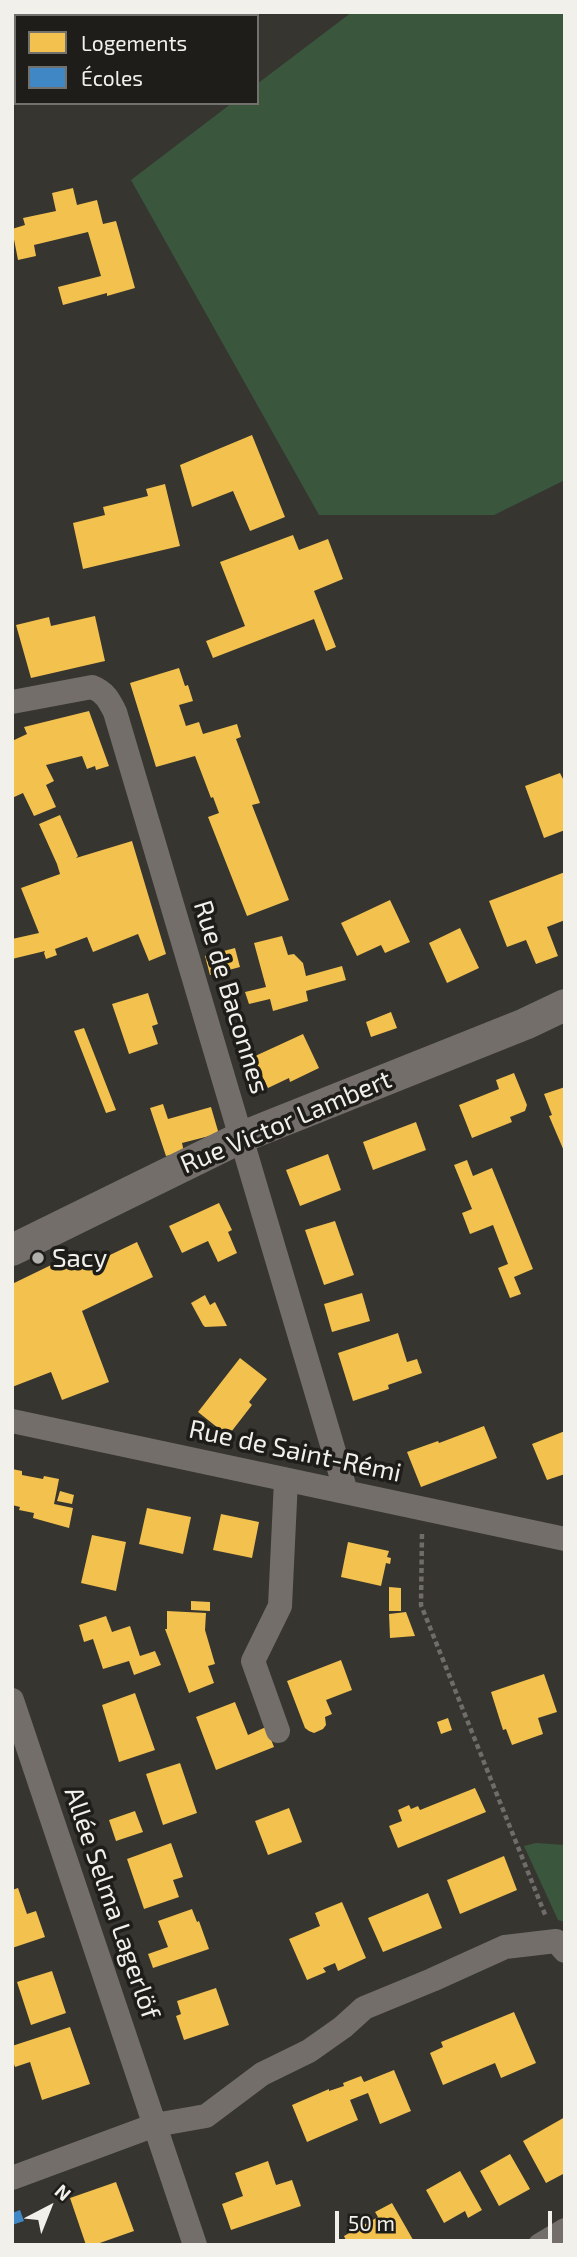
<!DOCTYPE html>
<meta charset="utf-8">
<style>
body{margin:0}
#map{position:relative;width:577px;height:2257px;overflow:hidden;background:#363530;font-family:"Exo 2",sans-serif}
canvas{display:block}
.frame{position:absolute;inset:0;border:14px solid #f1f0eb;pointer-events:none}
.legend{position:absolute;left:14px;top:14px;width:245px;height:91px;box-sizing:border-box;background:#1e1d1a;border:2px solid #72716e;margin:0;padding:9px 12px;list-style:none;font-size:21px;color:#f1f0eb}
.legend li{display:flex;align-items:center;gap:14px;height:35px}
.legend b{width:35px;border:2px solid #72716e}
.north{position:absolute;left:14px;top:2173px;width:70px;height:70px;-webkit-text-stroke:5px #1e1d1a;paint-order:stroke;rotate:42deg;font-size:19px;font-weight:700;line-height:28px;text-align:center;color:#f1f0eb}
.north::after{content:'';display:block;margin:auto;width:24px;height:32px;background:#f1f0eb;clip-path:polygon(50% 0,100% 100%,50% 72%,0 100%)}
.scale{position:absolute;left:335px;top:2211px;width:217px;height:32px;box-sizing:border-box;border:4px solid #f1f0eb;border-top:0;padding-left:9px;font-size:21px;line-height:24px;white-space:nowrap;color:#f1f0eb;-webkit-text-stroke:5px #1e1d1a;paint-order:stroke}
</style>
<div id="map">
<canvas width="577" height="2257"></canvas>
<div class="frame"></div>
<ul class="legend">
<li><b style="height:19px;background:#f2c14e"></b>Logements</li>
<li><b style="height:19px;background:#3f88c5"></b>Écoles</li>
</ul>
<div class="north">N</div>
<div class="scale">50 m</div>
</div>
<script>
const g = document.querySelector('canvas').getContext('2d');
g.lineJoin = 'round';
function fill(path, color) {
  g.fillStyle = color;
  g.fill(path, 'evenodd');
}
function stroke(path, color, width, dash) {
  g.strokeStyle = color;
  g.lineWidth = width;
  g.lineCap = dash ? 'butt' : 'round';
  g.setLineDash(dash || []);
  g.stroke(path);
}
function label(font, color, halo, rows, align = 'center') {
  g.font = font + ' "Exo 2",sans-serif';
  g.lineWidth = 7;
  g.setLineDash([]);
  g.textBaseline = 'middle';
  g.strokeStyle = halo;
  g.fillStyle = color;
  for (const [text, x, y, turn = 0] of rows) {
    g.save();
    g.translate(x, y);
    g.rotate((+turn || 0) * Math.PI / 180);
    g.textAlign = isNaN(turn) ? turn : align;
    if (halo) g.strokeText(text, 0, 0);
    g.fillText(text, 0, 0);
    g.restore();
  }
}
const green = new Path2D(`
 M352,12H565V480L494,515H319L131,180L232,103H257V84Z
 M536,1843L565,1845V1922L558,1920L524,1846Z`);
const homes = new Path2D(`
 M73,188L77,205L97,200L103,224L116,221L135,288L107,296V293L63,305L58,287L101,276L88,232L34,245L36,256L18,260L12,229L25,225L23,218L56,211L52,193Z
 M252,435L285,517L250,531L233,491L192,507L180,465Z
 M165,484L180,546L83,569L73,523L105,515L103,507L148,496L146,489Z
 M293,535L299,550L328,539L343,579L314,591L336,647L326,651L314,619L213,658L206,641L245,626L220,562Z
 M95,616L105,661L31,678L16,625L49,617L51,626Z
 M179,668L185,686L188,685L193,701L179,705L186,726L199,722L203,734L237,724L241,737L236,739L260,803L252,805L289,900L247,916L208,817L219,813L213,797L211,798L195,756L156,767L130,683Z
 M89,711L109,766L96,770L95,766L87,769L82,756L46,765L54,781L46,785L56,807L34,816L23,793L12,798V741L27,734L24,727Z
 M560,773L563,779L565,778V830L544,838L525,786Z
 M60,815L78,856L76,858L132,841L166,954L149,961L138,934L93,952L87,937L55,949L57,955L46,959L44,953L45,951L12,959V939L39,933L21,888L60,874L57,864L39,824Z
 M565,872V920L547,927L558,956L536,964L526,940L507,947L489,901Z
 M390,900L410,942L385,953L381,945L357,956L341,923Z
 M460,928L479,968L447,983L429,943Z
 M282,936L288,955L294,954L303,963L306,976L342,966L346,980L306,991L308,1001L273,1011L270,999L249,1004L245,992L266,987L254,943Z
 M235,948L240,967L210,975L205,956Z
 M148,993L158,1024L152,1026L158,1044L129,1054L112,1004Z
 M391,1012L397,1028L371,1037L366,1022Z
 M84,1028L116,1110L106,1113L74,1031Z
 M303,1034L319,1068L290,1082L289,1078L268,1088L253,1057Z
 M514,1073L527,1105L525,1111L510,1117L512,1122L472,1138L459,1105L499,1089L496,1080Z
 M565,1087V1151H564L549,1116L552,1115L544,1094Z
 M163,1104L168,1119L211,1107L218,1131L217,1134L182,1143L184,1152L166,1156L150,1108Z
 M416,1122L426,1150L373,1170L363,1142Z
 M328,1154L341,1190L300,1206L286,1170Z
 M467,1160L473,1176L492,1168L533,1269L514,1277L521,1294L510,1298L498,1268L508,1264L493,1225L470,1234L462,1213L472,1209L454,1165Z
 M219,1203L232,1230L228,1232L237,1253L218,1262L208,1241L182,1253L169,1226Z
 M335,1221L354,1275L324,1285L305,1230Z
 M137,1242L153,1277L82,1311L109,1382L62,1400L51,1372L12,1387V1284L78,1252L85,1267Z
 M362,1293L370,1321L332,1332L324,1304Z
 M205,1295L210,1305L215,1302L227,1326L205,1327L203,1325L191,1303Z
 M398,1333L407,1362L417,1359L422,1373L388,1385L389,1389L353,1401L338,1353Z
 M240,1358L267,1379L249,1402L252,1405L228,1436L198,1412Z
 M484,1426L497,1458L421,1487L407,1452L438,1441L439,1443Z
 M565,1431V1474L547,1480L532,1444Z
 M12,1469L22,1471V1475L43,1479L44,1476L59,1479L54,1504L73,1508L69,1528L33,1518L34,1513L19,1510L20,1507L12,1505Z
 M60,1491L74,1495L72,1504L57,1501Z
 M147,1508L191,1517L183,1554L139,1544Z
 M221,1514L259,1522L252,1558L213,1550Z
 M92,1535L126,1542L116,1591L81,1583Z
 M348,1542L389,1551L387,1557L391,1558L390,1564L386,1563L381,1586L341,1577Z
 M389,1587L401,1588V1611H389Z
 M191,1601L210,1602V1611L191,1610Z
 M167,1611L206,1613L205,1630L215,1664L208,1666L214,1683L189,1693L165,1629H167Z
 M406,1612L415,1636L390,1638L389,1614Z
 M106,1616L112,1632L130,1626L140,1656L155,1651L161,1665L134,1675L129,1661L103,1669L93,1639L84,1642L79,1625Z
 M341,1660L352,1690L326,1700L332,1714L325,1717L326,1725L323,1729L314,1733L309,1731L305,1728L287,1681Z
 M544,1674L557,1712L538,1718L543,1734L512,1745L506,1729L503,1730L491,1692Z
 M135,1693L155,1750L119,1762L102,1705Z
 M235,1702L248,1735L266,1727L274,1747L216,1770L196,1717Z
 M448,1718L452,1730L441,1734L437,1722Z
 M180,1763L197,1813L163,1825L146,1774Z
 M475,1788L486,1812L398,1848L389,1826L402,1821L398,1810L409,1805L411,1809L418,1806L420,1810Z
 M289,1808L302,1842L268,1855L255,1821Z
 M135,1811L143,1832L116,1841L109,1820Z
 M171,1843L183,1877L173,1880L179,1897L144,1909L127,1859Z
 M504,1856L517,1890L460,1914L447,1880Z
 M18,1888L27,1914L36,1911L45,1937L12,1948V1890Z
 M428,1893L442,1928L383,1952L368,1918Z
 M342,1902L366,1958L338,1971L335,1963L323,1968L326,1972L307,1980L289,1939L320,1926L315,1913Z
 M192,1909L197,1922L199,1921L209,1949L153,1968L148,1954L168,1947L158,1921Z
 M52,1971L66,2013L31,2025L17,1982Z
 M216,1988L229,2025L184,2040L176,2016L181,2014L177,2001Z
 M514,2012L536,2063L501,2078L495,2063L443,2085L430,2053L443,2047L441,2042Z
 M70,2027L90,2084L42,2100L30,2062L15,2067L12,2058V2046Z
 M394,2070L411,2111L380,2124L368,2093L350,2100L358,2120L307,2142L292,2105L329,2089V2091L344,2086L343,2083L361,2076L364,2082Z
 M565,2117V2173L546,2183L523,2141Z
 M510,2154L530,2189L499,2206L480,2171Z
 M268,2161L276,2185L292,2180L301,2206L231,2230L222,2204L243,2196L235,2173Z
 M460,2171L482,2210L468,2218L465,2211L444,2223L426,2190Z
 M116,2182L134,2231L94,2245H86L70,2198Z
 M392,2203L416,2245H348L344,2236L378,2217L375,2212Z`);
const schools = new Path2D(`
 M20,2210L24,2221L12,2225V2213Z`);
const path = new Path2D(`
 M422,1534L421,1605L546,1917`);
const minor = new Path2D(`
 M12,702L92,687C105,692 109,700 115,712L346,1492
 M12,1421L565,1539
 M12,1700L195,2245
 M278,1731L253,1661L280,1606L286,1480
 M12,2178L155,2125L206,2116L262,2074L309,2051L343,2027L364,2008L432,1980L505,1947L556,1941L565,1951
 M540,2245L565,2230`);
const tertiary = new Path2D(`
 M12,1250L242,1137L525,1024L565,1005`);
const markers = [
 [38,1258,7,"#b0afaa"]
];
const streetNames = [
 ["Rue de Baconnes",231,997,73],
 ["Rue Victor Lambert",286,1122,-23],
 ["Rue de Saint-Rémi",295,1451,12],
 ["Allée Selma Lagerlöf",112,1903,71]
];
const poiNames = [
 ["Sacy",52,1258]
];
fill(green, '#3a573e');
fill(homes, '#f2c14e');
fill(schools, '#3f88c5');
stroke(path, '#706c6a', 4.5, [5, 3.5]);
stroke(minor, '#746e6a', 24);
stroke(tertiary, '#746e6a', 32);
for (const [x, y, r, color] of markers) {
  const dot = new Path2D();
  dot.arc(x, y, r, 0, 2 * Math.PI);
  g.fillStyle = color;
  g.fill(dot);
  stroke(dot, '#1e1d1a', 2.5);
}
label('26px', '#f1f0eb', '#1e1d1a', streetNames);
label('26px', '#f1f0eb', '#1e1d1a', poiNames, 'left');
</script>
